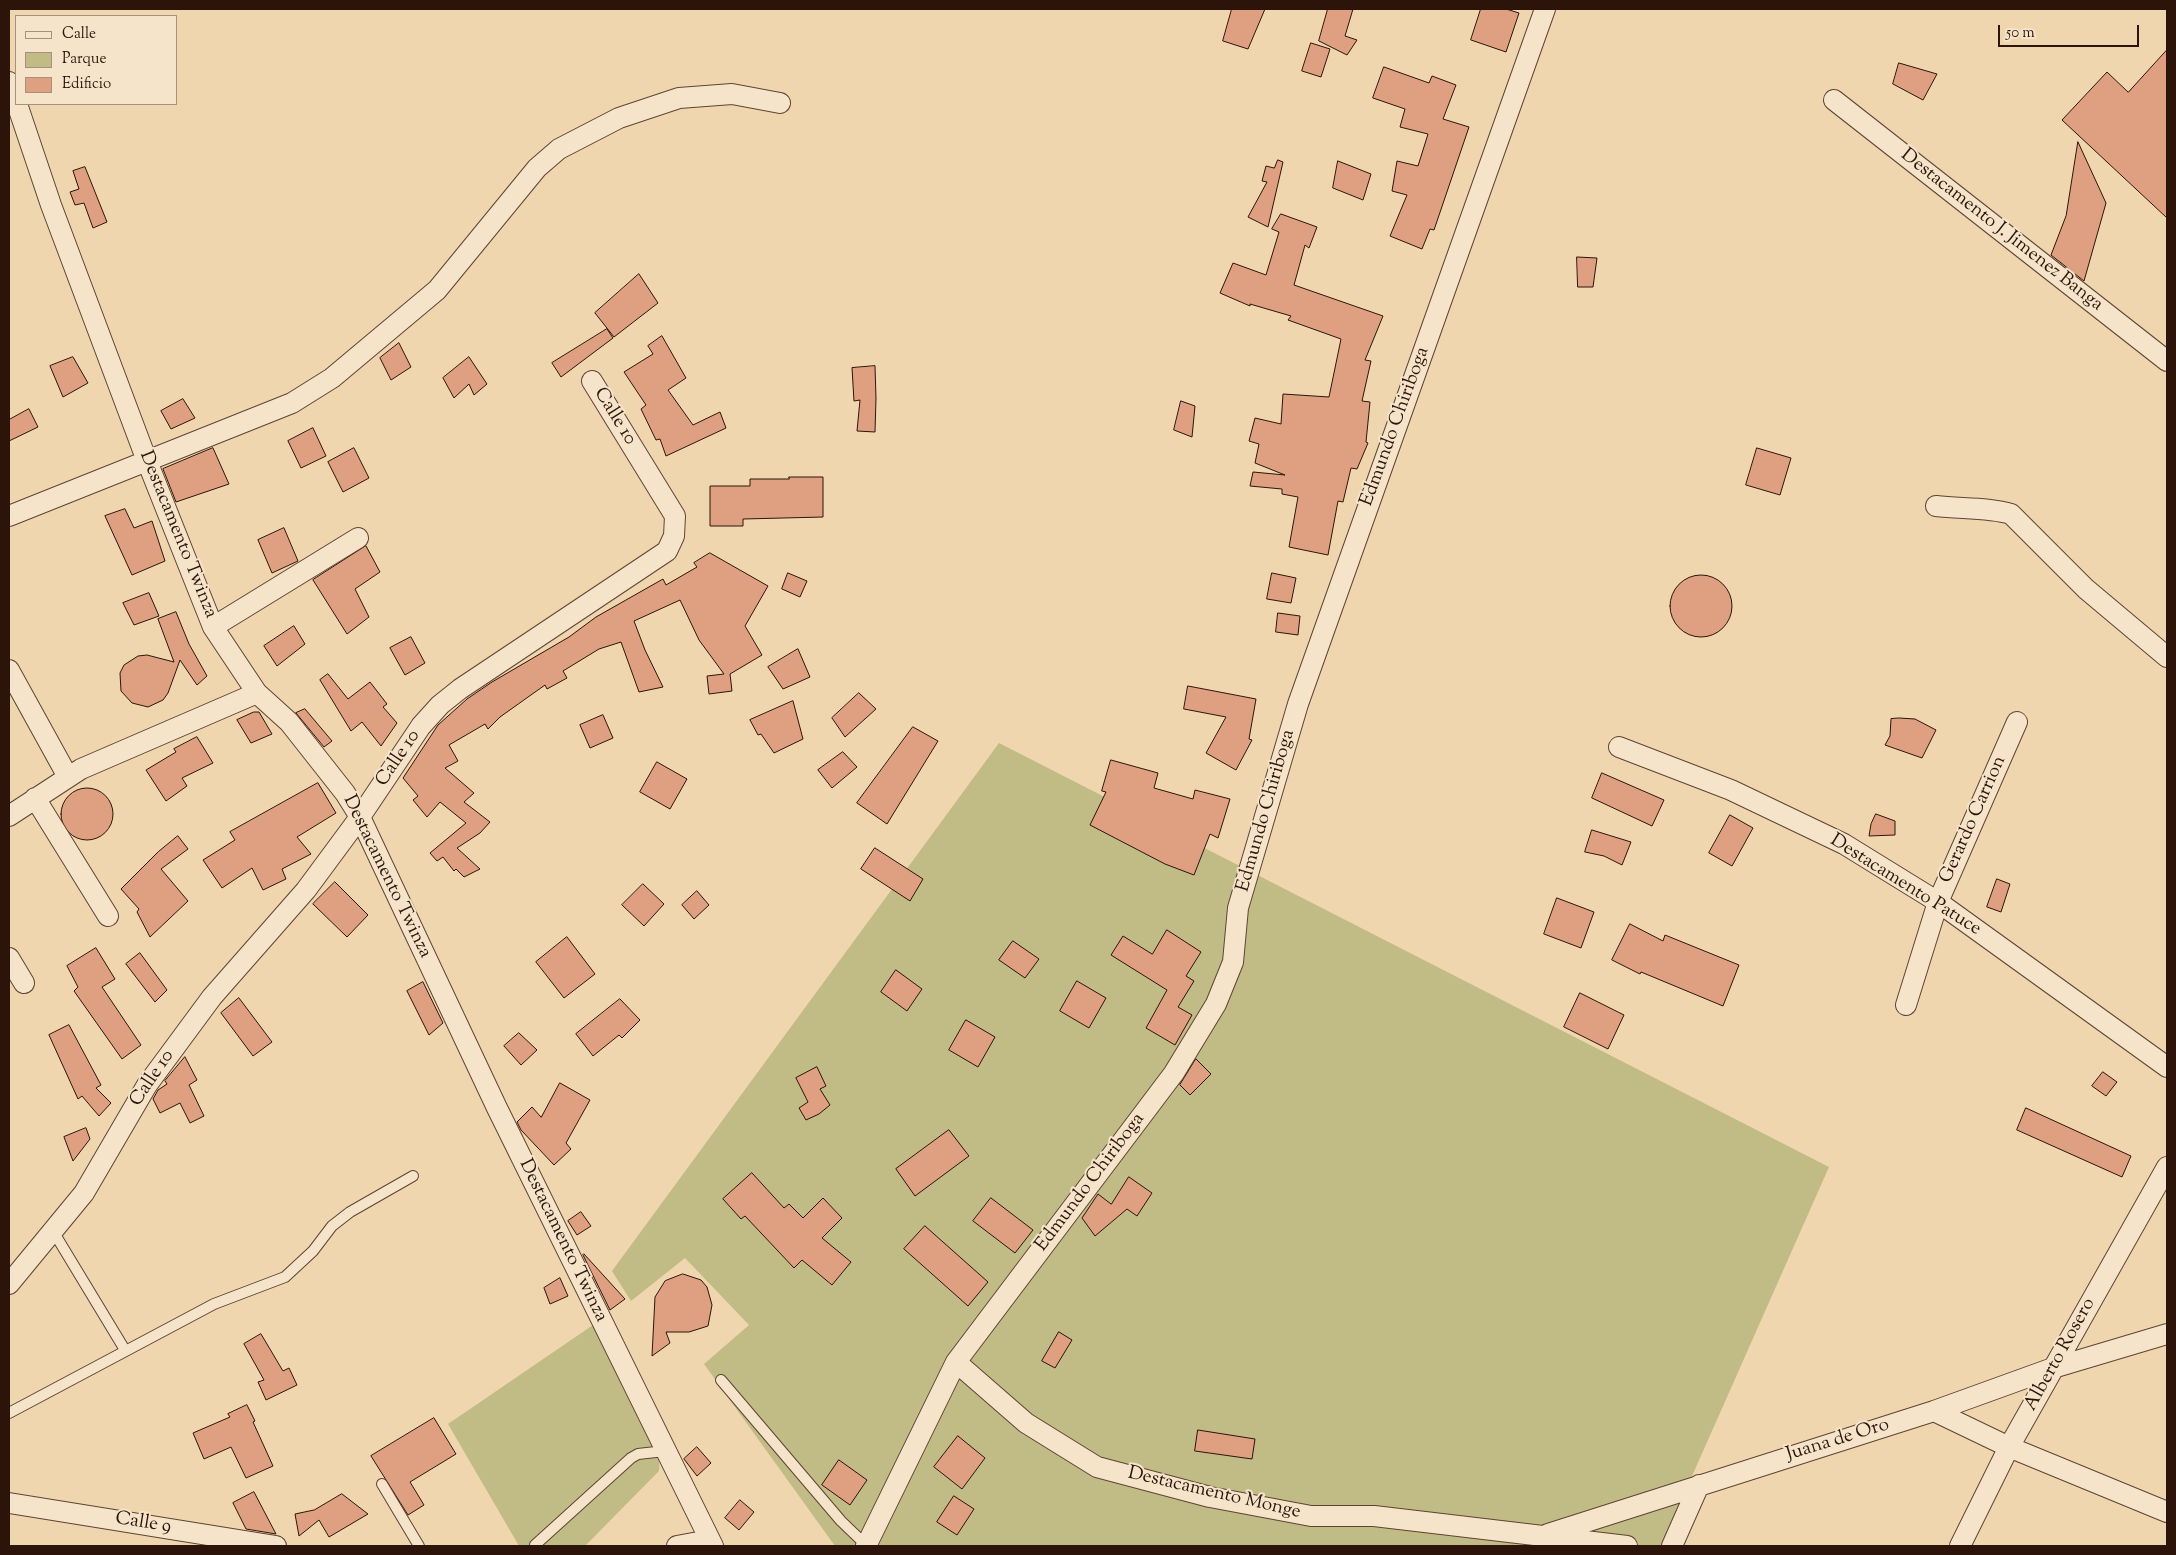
<!DOCTYPE html>
<style>
body{margin:0}
#map{position:relative;width:2176px;height:1555px;overflow:hidden;background:#efd6ae;font-family:"Sorts Mill Goudy",serif}
canvas{display:block}
.frame{position:absolute;inset:0;border:10px solid #2d140a;pointer-events:none}
.legend{position:absolute;left:15px;top:15px;width:162px;height:90px;box-sizing:border-box;background:#f5e4ca;border:1px solid #a5917d;margin:0;padding:6px 9px;list-style:none;font-size:15px;color:#2d140a}
.legend li{display:flex;align-items:center;gap:10px;height:25px}
.legend b{width:25px;border:1px solid #a5917d}
.scale{position:absolute;left:1998px;top:25px;width:141px;height:22px;box-sizing:border-box;border:2px solid #2d140a;border-top:0;padding-left:6px;font-size:15px;line-height:18px;white-space:nowrap;color:#2d140a;-webkit-text-stroke:4px #f5e4ca;paint-order:stroke}
</style>
<div id="map">
<canvas width="2176" height="1555"></canvas>
<div class="frame"></div>
<ul class="legend">
<li><b style="height:6px;background:#f5e4ca"></b>Calle</li>
<li><b style="height:14px;background:#c1bc85"></b>Parque</li>
<li><b style="height:14px;background:#dea081"></b>Edificio</li>
</ul>
<div class="scale">50 m</div>
</div>
<script>
const g = document.querySelector('canvas').getContext('2d');
g.lineJoin = 'round';
function fill(path, color) {
  g.fillStyle = color;
  g.fill(path, 'evenodd');
}
function stroke(path, color, width, dash) {
  g.strokeStyle = color;
  g.lineWidth = width;
  g.lineCap = dash ? 'butt' : 'round';
  g.setLineDash(dash || []);
  g.stroke(path);
}
function label(font, color, halo, rows, align = 'center') {
  g.font = font + ' "Sorts Mill Goudy",serif';
  g.lineWidth = 4;
  g.setLineDash([]);
  g.textBaseline = 'middle';
  g.strokeStyle = halo;
  g.fillStyle = color;
  for (const [text, x, y, turn = 0] of rows) {
    g.save();
    g.translate(x, y);
    g.rotate((+turn || 0) * Math.PI / 180);
    g.textAlign = isNaN(turn) ? turn : align;
    if (halo) g.strokeText(text, 0, 0);
    g.fillText(text, 0, 0);
    g.restore();
  }
}
const green = new Path2D(`
 M999,743L1829,1167L1661,1546H835L704,1364L749,1325L685,1258L631,1301L612,1271Z
 M593,1325L660,1453L659,1471L585,1546H519L448,1424Z`);
const building = new Path2D(`
 M1232,9H1265L1248,49L1223,41Z
 M1328,9H1353L1345,36L1357,40L1347,55L1319,41Z
 M1481,9H1506L1519,13L1506,52L1471,40Z
 M1311,43L1330,49L1321,77L1302,71Z
 M2167,50V218L2062,120L2107,72L2128,92Z
 M1899,63L1937,74L1923,100L1893,84Z
 M1384,67L1429,83L1432,76L1456,85L1443,119L1469,127L1434,230L1430,229L1422,249L1390,236L1407,195L1392,191L1397,161L1418,166L1428,134L1400,127L1405,109L1373,98Z
 M2078,142L2106,203L2084,281L2051,255L2066,216Z
 M1278,160L1283,162L1268,227L1248,217L1267,182L1262,181L1266,166L1274,168Z
 M1338,161L1371,174L1363,200L1333,188Z
 M85,167L107,222L93,228L84,203L75,205L70,192L79,189L73,171Z
 M1281,214L1317,227L1309,248L1305,245L1294,285L1383,316L1365,360L1371,361L1362,401L1370,402L1366,442L1368,443L1357,469L1351,468L1343,502L1338,501L1328,555L1289,547L1298,497L1282,494V489L1250,486L1253,472L1285,475L1255,463L1259,444L1249,441L1255,418L1281,424L1283,394L1329,397L1341,339L1288,320L1291,316L1250,304V306L1220,293L1233,263L1266,275L1279,232L1272,229Z
 M1577,257L1597,258L1593,287H1578Z
 M639,274L658,303L614,337L595,313Z
 M607,329L613,338L561,377L552,363Z
 M662,336L686,378L668,390L693,425L720,412L726,428L666,456L660,439L656,440L641,409L646,405L624,372L653,354L648,346Z
 M399,343L411,367L391,380L380,358Z
 M73,357L88,383L63,397L50,366Z
 M469,357L487,384L474,395L469,384L454,398L443,378Z
 M875,366L876,398L875,432L857,431L860,400L854,401L852,368Z
 M183,399L195,418L171,429L161,411Z
 M1181,401L1195,406L1192,437L1174,430Z
 M29,409L38,427L9,441V420Z
 M313,428L326,456L301,468L288,441Z
 M213,448L229,484L176,502L163,469Z
 M354,448L369,478L343,492L328,462Z
 M1757,448L1791,458L1780,495L1746,485Z
 M789,477H823V517L743,519V526H710V486H750V479H789Z
 M125,509L134,528L152,521L165,561L132,575L105,516Z
 M284,528L298,561L272,573L258,540Z
 M366,546L380,572L355,589L369,617L347,634L313,580Z
 M710,553L768,586L745,626L762,655L730,674L732,691L709,694L707,676L724,674L699,640L680,600L634,621L645,650L663,687L639,692L621,642L599,649L563,671L567,678L547,689L545,685L500,717L488,729L485,724L449,745L458,761L445,768L474,793L464,802L490,822L480,833L457,848L480,869L464,877L456,869L454,871L443,857L437,861L430,853L466,823L440,802L427,817L413,800L418,796L403,778L438,725L467,699L492,682L569,637L596,617L663,579L666,585L697,567L694,563Z
 M788,573L807,581L800,597L782,589Z
 M1272,573L1296,578L1291,603L1267,599Z
 M1670 606a31 31 0 1 1 62 0a31 31 0 1 1-62 0Z
 M149,593L159,616L134,625L123,603Z
 M176,612L189,644L207,676L197,685L180,660L168,693L163,700L148,707L132,703L121,691L120,673L124,665L138,656L147,655L174,662L158,619Z
 M1278,613L1300,616L1298,635L1276,632Z
 M294,626L305,644L277,666L264,646Z
 M411,637L425,663L405,675L390,648Z
 M798,649L810,677L783,689L768,667Z
 M328,674L348,699L370,682L387,704L383,707L397,723L381,746L362,722L351,731L320,680Z
 M1188,686L1256,699L1249,739L1252,740L1236,770L1206,753L1226,717L1184,709Z
 M859,693L876,709L845,737L832,718Z
 M793,701L803,739L774,753L761,734L758,735L750,720Z
 M305,709L332,741L324,747L296,713Z
 M254,712H259L272,734L251,743L237,720Z
 M603,715L613,738L590,748L580,725Z
 M1899,718L1915,719L1936,730L1922,758L1885,745L1890,736L1891,719Z
 M913,727L938,741L887,824L857,803Z
 M197,737L213,763L182,778L187,786L166,801L146,770L176,752L174,749Z
 M843,752L857,767L832,788L818,770Z
 M1111,760L1158,773L1154,788L1193,799L1195,790L1230,799L1218,838L1210,834L1194,875L1165,864L1090,825L1106,792L1102,791Z
 M657,762L687,779L670,809L640,792Z
 M1602,773L1664,800L1652,826L1592,798Z
 M318,783L336,813L297,837L311,854L282,869L286,879L263,890L252,868L222,888L203,860L235,840L230,832Z
 M61 814a26 26 0 1 1 52 0a26 26 0 1 1-52 0Z
 M1876,814L1895,821V835L1869,836L1871,824Z
 M1730,815L1753,828L1732,866L1709,853Z
 M1592,830L1631,842L1622,865L1604,856L1585,852Z
 M178,836L188,849L161,869L188,901L150,937L137,912L139,909L121,889L158,852Z
 M875,848L923,879L910,901L861,869Z
 M1997,879L2010,884L2001,912L1987,907Z
 M335,882L368,915L347,937L313,904Z
 M643,884L664,904L644,926L622,905Z
 M697,891L709,905L694,919L682,905Z
 M1557,898L1594,912L1581,948L1544,934Z
 M1630,924L1663,941L1665,935L1739,965L1723,1006L1641,972L1640,974L1612,960Z
 M1167,930L1201,952L1186,976L1194,981L1178,1007L1192,1015L1175,1045L1146,1028L1167,990L1111,955L1123,936L1152,954Z
 M567,937L595,974L564,998L536,962Z
 M1013,941L1039,959L1025,978L999,960Z
 M96,948L115,979L102,987L141,1045L122,1059L74,991L78,987L67,966Z
 M140,953L167,990L155,1002L126,964Z
 M896,970L922,989L907,1011L881,992Z
 M1077,981L1106,998L1089,1028L1060,1011Z
 M423,982L443,1023L429,1035L407,991Z
 M1580,993L1624,1015L1608,1049L1564,1027Z
 M239,998L272,1042L253,1056L221,1013Z
 M620,999L640,1020L622,1038L619,1035L593,1056L576,1034Z
 M966,1020L995,1037L978,1067L949,1050Z
 M69,1025L101,1085L96,1088L111,1103L99,1116L82,1096L78,1099L49,1035Z
 M519,1033L537,1050L521,1065L504,1046Z
 M185,1057L197,1080L189,1085L204,1116L190,1123L180,1103L160,1113L153,1099L158,1090L167,1084L165,1081Z
 M1196,1059L1211,1074L1190,1095L1180,1085Z
 M817,1067L826,1086L820,1089L830,1105L819,1114L806,1120L799,1108L808,1102L796,1078Z
 M2103,1072L2117,1082L2106,1096L2092,1086Z
 M560,1083L590,1100L566,1143L571,1149L554,1165L521,1130L517,1122L532,1107L541,1117Z
 M2026,1108L2131,1156L2122,1177L2017,1130Z
 M86,1128L90,1139L73,1161L64,1137Z
 M949,1130L969,1156L915,1196L896,1169Z
 M752,1173L784,1208L789,1204L803,1218L823,1198L842,1218L822,1238L851,1262L832,1285L802,1260L794,1268L745,1216L741,1219L723,1199Z
 M1129,1177L1152,1193L1137,1216L1127,1209L1095,1236L1082,1218L1098,1194L1111,1204Z
 M991,1198L1033,1230L1015,1253L973,1221Z
 M581,1212L591,1226L577,1235L568,1221Z
 M925,1226L988,1282L968,1306L904,1249Z
 M584,1254L625,1299L610,1310L583,1255Z
 M683,1274L701,1280L707,1287L712,1305L708,1326L689,1332H666L670,1343L652,1356L655,1297L665,1281Z
 M560,1278L568,1296L550,1304L544,1288Z
 M1059,1332L1072,1340L1055,1368L1042,1361Z
 M261,1334L283,1371L289,1368L297,1385L266,1400L258,1382L264,1380L244,1344Z
 M247,1405L255,1421L253,1422L273,1466L246,1478L231,1447L204,1459L193,1433L230,1417L228,1414Z
 M434,1418L456,1454L410,1482L424,1505L408,1515L371,1456Z
 M1198,1430L1255,1439L1252,1459L1195,1451Z
 M958,1436L985,1458L962,1489L934,1467Z
 M697,1447L711,1463L697,1476L684,1459Z
 M839,1460L867,1480L850,1505L822,1485Z
 M254,1492L276,1534L246,1529L233,1503Z
 M342,1494L368,1514L329,1537L319,1520L299,1536L295,1514L314,1510Z
 M954,1496L974,1509L957,1535L937,1522Z
 M740,1500L754,1512L739,1530L725,1518Z`);
const service = new Path2D(`
 M53,1231L125,1350
 M721,1380L841,1521L866,1545
 M9,1413L214,1304L285,1277L313,1251L332,1226L350,1212L413,1176
 M382,1484L419,1546
 M535,1545L631,1458L638,1454L665,1451`);
const minor = new Path2D(`
 M9,82L16,103
 M1834,100L2167,361
 M17,104L51,205L147,461L213,627L257,693L289,722L345,793L360,817L497,1108L713,1546
 M1936,506C1960,509 1989,507 2011,514L2086,589L2167,657
 M9,516L292,403L332,378L437,290L537,168L559,149L619,118L679,98L732,94L780,103
 M213,627L358,538
 M9,670L68,777
 M1619,747L1731,790L1844,844L1938,902L2167,1067
 M35,798L108,916
 M9,816L81,769L257,693
 M9,958L24,983
 M1906,1005L1938,902L2017,722
 M9,1284L84,1193L147,1085L212,997L306,890L360,817L421,726L440,705L460,689L667,551L674,536L675,516L592,381
 M956,1362L1026,1423L1097,1467L1210,1497L1311,1516H1374L1627,1546
 M1934,1411L2009,1447L2167,1512
 M9,1503L276,1546
 M1548,1534L1934,1411L2053,1368L2167,1334
 M677,1546L709,1540
 M866,1546L956,1362L1174,1073L1216,1004L1233,962L1238,908L1298,704L1545,9
 M1672,1546L1699,1485
 M1960,1546L2009,1447L2167,1167`);
const streetNames = [
 ["Destacamento J. Jimenez Banga",2001,231,38],
 ["Calle 10",614,417,58],
 ["Edmundo Chiriboga",1396,427,-70],
 ["Destacamento Twinza",177,535,68],
 ["Calle 10",399,759,-56],
 ["Edmundo Chiriboga",1267,811,-74],
 ["Gerardo Carrion",1974,820,-66],
 ["Destacamento Twinza",386,877,64],
 ["Destacamento Patuce",1905,886,32],
 ["Calle 10",153,1079,-56],
 ["Edmundo Chiriboga",1091,1183,-53],
 ["Destacamento Twinza",562,1241,64],
 ["Alberto Rosero",2061,1355,-61],
 ["Juana de Oro",1838,1441,-17],
 ["Destacamento Monge",1214,1494,13],
 ["Calle 9",143,1524,9]
];
fill(green, '#c1bc85');
fill(building, '#dea081');
stroke(building, '#2d140a', 1);
stroke(service, '#5e4433', 12);
stroke(minor, '#5e4433', 22);
stroke(service, '#f5e4ca', 10);
stroke(minor, '#f5e4ca', 20);
label('19px', '#2d140a', '#f5e4ca', streetNames);
</script>
